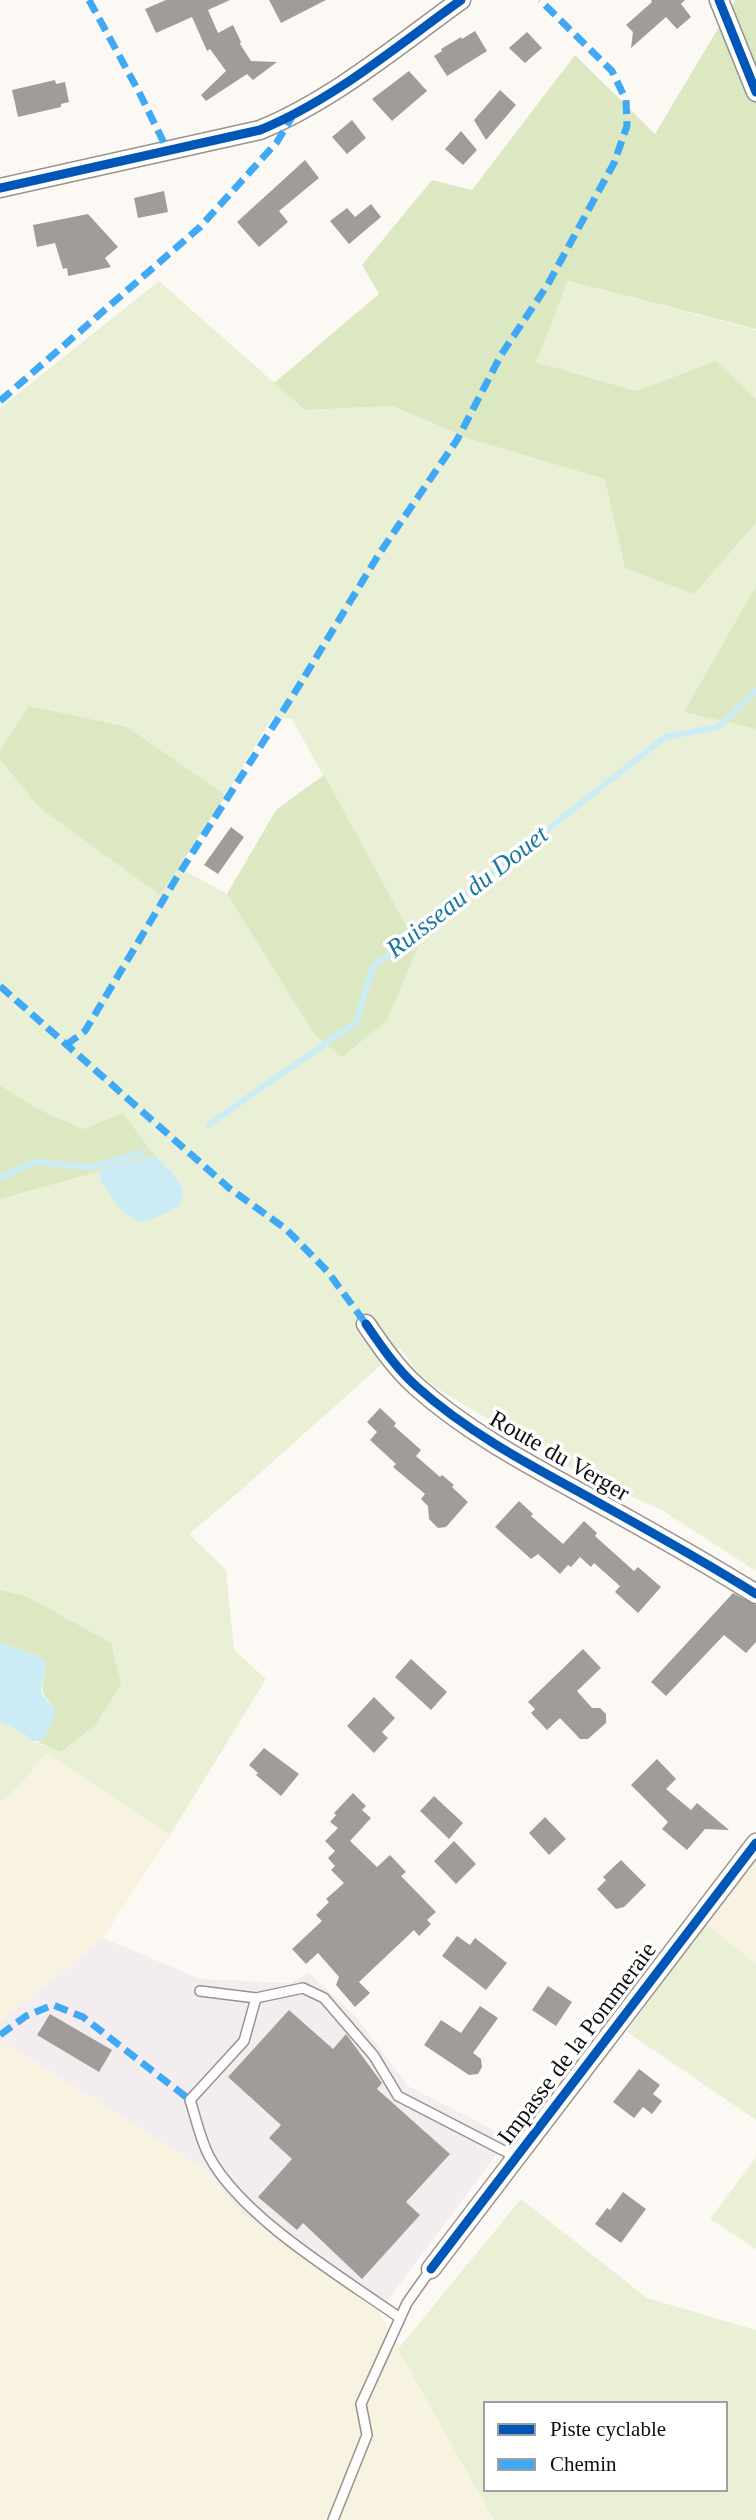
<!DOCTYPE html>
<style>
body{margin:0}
#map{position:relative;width:756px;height:2520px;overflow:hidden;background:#fcf9f4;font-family:Georgia,serif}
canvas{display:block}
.legend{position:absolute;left:483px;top:2401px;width:245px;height:91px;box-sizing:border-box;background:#fff;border:2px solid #9f9f9f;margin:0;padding:9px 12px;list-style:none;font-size:21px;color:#0f0f0f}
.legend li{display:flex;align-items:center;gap:14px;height:35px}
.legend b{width:35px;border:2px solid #9f9f9f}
</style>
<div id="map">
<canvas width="756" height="2520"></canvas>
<ul class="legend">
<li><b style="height:9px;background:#0057b8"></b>Piste cyclable</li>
<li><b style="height:9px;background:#3fa9f5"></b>Chemin</li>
</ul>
</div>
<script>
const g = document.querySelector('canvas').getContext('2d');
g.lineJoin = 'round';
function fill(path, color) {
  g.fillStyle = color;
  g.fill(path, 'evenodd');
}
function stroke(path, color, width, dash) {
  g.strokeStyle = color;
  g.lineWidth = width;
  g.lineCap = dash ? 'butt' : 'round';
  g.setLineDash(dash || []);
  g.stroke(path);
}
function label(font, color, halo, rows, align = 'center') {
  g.font = font + ' Georgia,serif';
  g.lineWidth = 7;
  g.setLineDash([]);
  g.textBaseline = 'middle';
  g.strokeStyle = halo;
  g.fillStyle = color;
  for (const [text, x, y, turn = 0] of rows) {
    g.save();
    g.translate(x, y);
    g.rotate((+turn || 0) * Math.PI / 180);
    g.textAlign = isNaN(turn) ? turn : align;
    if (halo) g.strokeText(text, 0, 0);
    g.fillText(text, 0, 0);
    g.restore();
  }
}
const industrial = new Path2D(`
 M103,1938L201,1979L290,1983L309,1973L356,2017L408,2086L509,2138L379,2312L238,2211L207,2171L0,2040V2022Z`);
const farmland = new Path2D(`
 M46,1752L170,1835L103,1938L0,2022V1803L19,1786Z
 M756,1856V1964L705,1923Z
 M0,2040L207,2171L238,2211L379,2312L494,2520H0Z`);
const green = new Path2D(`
 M159,281L305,410L392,406L470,439L606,479L694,594L756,523V586L685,712L756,729V1571L660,1509L590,1480L441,1391L420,1375L400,1348L240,1491L189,1534L226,1570L234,1650L266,1679L170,1835L46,1753L19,1786L0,1803V1721L26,1735L31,1741L61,1752L26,1596L0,1590V1199L98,1172V1177L169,1169L155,1156L123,1113L83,1129L38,1109L0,1085V760L40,808L161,894L178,867L227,894L314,1034L418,947L292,719L272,718L226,795L127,727L0,750V408Z
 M568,281L756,330V399L716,361L636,391L536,362Z
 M705,1923L756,1964V2120L627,2032Z
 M756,2157V2249L710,2219Z
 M521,2199L647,2298L756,2330V2520H494L398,2349ZM485,2403H726V2490H485Z`);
const forest = new Path2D(`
 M735,0H756V329L568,281L536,362L636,391L716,361L756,399V523L694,594L625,568L605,479L470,439L392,406L305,410L274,383L379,294L362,265L432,180L472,190L575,55L655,134Z
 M756,586V729L684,712Z
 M29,706L127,727L226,795L160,895L40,808L0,760V750Z
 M324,775L418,947L387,1020L342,1057L314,1034L227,894L276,810Z
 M0,1085L38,1109L83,1129L123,1113L155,1156L105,1166L98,1172L0,1199Z
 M0,1590L26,1596L111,1643L121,1684L96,1724L61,1752L37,1742L42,1741L54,1707C34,1686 45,1687 46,1662L38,1656L0,1643Z`);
const water = new Path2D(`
 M155,1156C171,1171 202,1197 168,1212C159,1216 148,1222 138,1221C126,1220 99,1183 98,1172L105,1166Z
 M0,1643L38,1656L46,1662L41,1689L42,1694L56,1711L49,1732L42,1741H31L26,1735L0,1721Z`);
const stream = new Path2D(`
 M208,1125L356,1022L373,967L665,737L718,727L756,691
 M0,1178L34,1162L90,1167L141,1153`);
const building = new Path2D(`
 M166,0H230L208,10L218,33L233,25L241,42L240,44L251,61L277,62L253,80L247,74L206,101L201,95L226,71L210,49L207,51L192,17L156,33L145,9Z
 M269,0H326L281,23Z
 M651,0H685L681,4L691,17L677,29L666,17L631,48L633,32L626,25L652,2Z
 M475,31L487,51L447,76L434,56L442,51L441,49L461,37L462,39Z
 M527,32L542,48L525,63L509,48Z
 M409,71L427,91L392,121L372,99Z
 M55,80L56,84L65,82L69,102L61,104V107L18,117L12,90Z
 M500,90L516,105L486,140L474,120Z
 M352,120L366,138L347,154L332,137Z
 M461,131L477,150L463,165L445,149Z
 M305,160L319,178L279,211L288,222L259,247L237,222Z
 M164,191L168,212L138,218L134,198Z
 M371,204L381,217L349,244L330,221L347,208L355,217Z
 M88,214L118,247L105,258L111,267L68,276L67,268L63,269L55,243L37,247L33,225Z
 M231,827L244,837L218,874L204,865Z
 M380,1408L396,1423L394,1426L421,1450L416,1456L440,1477L442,1475L454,1485L452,1487L468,1502L446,1527L438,1528L429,1519L428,1506L421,1499L425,1494L393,1467L396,1464L370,1440L377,1432L367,1422Z
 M519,1501L533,1514L531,1516L563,1544L584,1521L597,1533L595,1536L634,1571L638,1567L661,1587L638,1613L615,1592L620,1586L594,1563L591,1567L580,1557L571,1567L568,1565L560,1574L538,1554L531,1559L495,1527Z
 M733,1593L756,1605V1642L746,1653L724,1635L666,1696L651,1682Z
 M583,1649L601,1668L577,1691L592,1708H600L606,1714V1723L588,1739H580L560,1718L547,1730L531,1713L535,1709L528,1702Z
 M411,1659L447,1692L431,1710L395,1677Z
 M374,1697L395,1718L382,1732L388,1738L374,1753L347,1726Z
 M264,1748L299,1774L281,1796L256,1775L258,1773L249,1765Z
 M657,1759L676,1779L666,1789L691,1810L697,1803L729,1830L705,1829L687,1850L662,1829L668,1822L631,1785Z
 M353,1793L366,1806L362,1810L371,1818L350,1841L377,1867L390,1855L406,1872L401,1876L436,1912L427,1920L431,1924L419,1936L414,1930L359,1982L370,1993L355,2007L336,1985L339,1977L318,1953L306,1964L292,1949L322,1921L316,1915L329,1902L326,1899L344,1883L331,1870L335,1866L328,1858L335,1851L325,1841L338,1828L330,1822L336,1815L334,1813Z
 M434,1796L463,1823L449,1839L420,1811Z
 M545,1817L566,1839L549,1855L529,1833Z
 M454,1841L476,1864L456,1884L434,1861Z
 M621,1860L646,1885L624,1907L616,1909L597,1889L606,1880L603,1877Z
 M457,1936L470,1945L475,1938L507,1963L486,1990L442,1956Z
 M548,1986L572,2002L556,2026L532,2010Z
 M480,2006L498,2018L473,2053L481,2059L482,2067L478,2074L469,2075L424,2045L441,2020L461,2033Z
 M289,2010L333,2049L346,2034L382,2083L377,2089L450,2154L406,2202L420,2215L362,2279L303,2223L297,2230L258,2197L292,2159L269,2138L281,2125L228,2077Z
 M50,2014L112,2050L99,2072L37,2035Z
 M639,2069L660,2085L653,2094L662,2101L652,2114L643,2107L634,2118L613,2102Z
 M623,2192L646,2209L621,2243L595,2224L607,2208L610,2210Z`);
const service = new Path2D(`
 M200,1991L256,1998L303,1988L324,1998L374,2056L398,2096L516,2157
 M256,1998L244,2041L190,2100C196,2118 200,2139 209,2156C242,2218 342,2277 400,2318
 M333,2520L367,2435L361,2404L407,2303L431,2269`);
const minor = new Path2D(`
 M719,0L756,92
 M0,188L260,130C333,100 397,46 461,0
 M366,1324C381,1346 396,1368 416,1386C465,1430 524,1462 581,1493C640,1526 699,1558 756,1594
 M431,2269L756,1843`);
const quiet = new Path2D(`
 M89,0L139,92L168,151
 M0,401L200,227L277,142L292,117
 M0,986L229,1188L286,1229L328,1272L366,1324
 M66,1045L85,1031L177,877L297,689L379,554L457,440L501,355L548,284L614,163L627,126L626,100L612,71L540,0
 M0,2035L26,2016L53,2005L83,2017L190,2100`);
const cycleway = new Path2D(`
 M719,0L756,92
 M0,188L260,130C333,100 397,46 461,0
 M366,1324C381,1346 396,1368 416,1386C465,1430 524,1462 581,1493C640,1526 699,1558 756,1594
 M431,2269L756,1843`);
const streetNames = [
 ["Route du Verger",559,1457,30],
 ["Impasse de la Pommeraie",578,2044,-53]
];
const waterNames = [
 ["Ruisseau du Douet",468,893,-38]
];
fill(industrial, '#f3edf0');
fill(farmland, '#f8f2e1');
fill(green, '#e9f0d5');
fill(forest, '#dbe8c2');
fill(water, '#ccecf5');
stroke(stream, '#ccecf5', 6);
fill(building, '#a09d99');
stroke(service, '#969492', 12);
stroke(minor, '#969492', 21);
stroke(service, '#fffefd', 9);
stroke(minor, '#fffefd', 18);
stroke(quiet, '#3fa9f5', 7, [14, 7]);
stroke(cycleway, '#0057b8', 9);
label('24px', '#0f0f0f', '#fff', streetNames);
label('italic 26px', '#1978a0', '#fff', waterNames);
</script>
